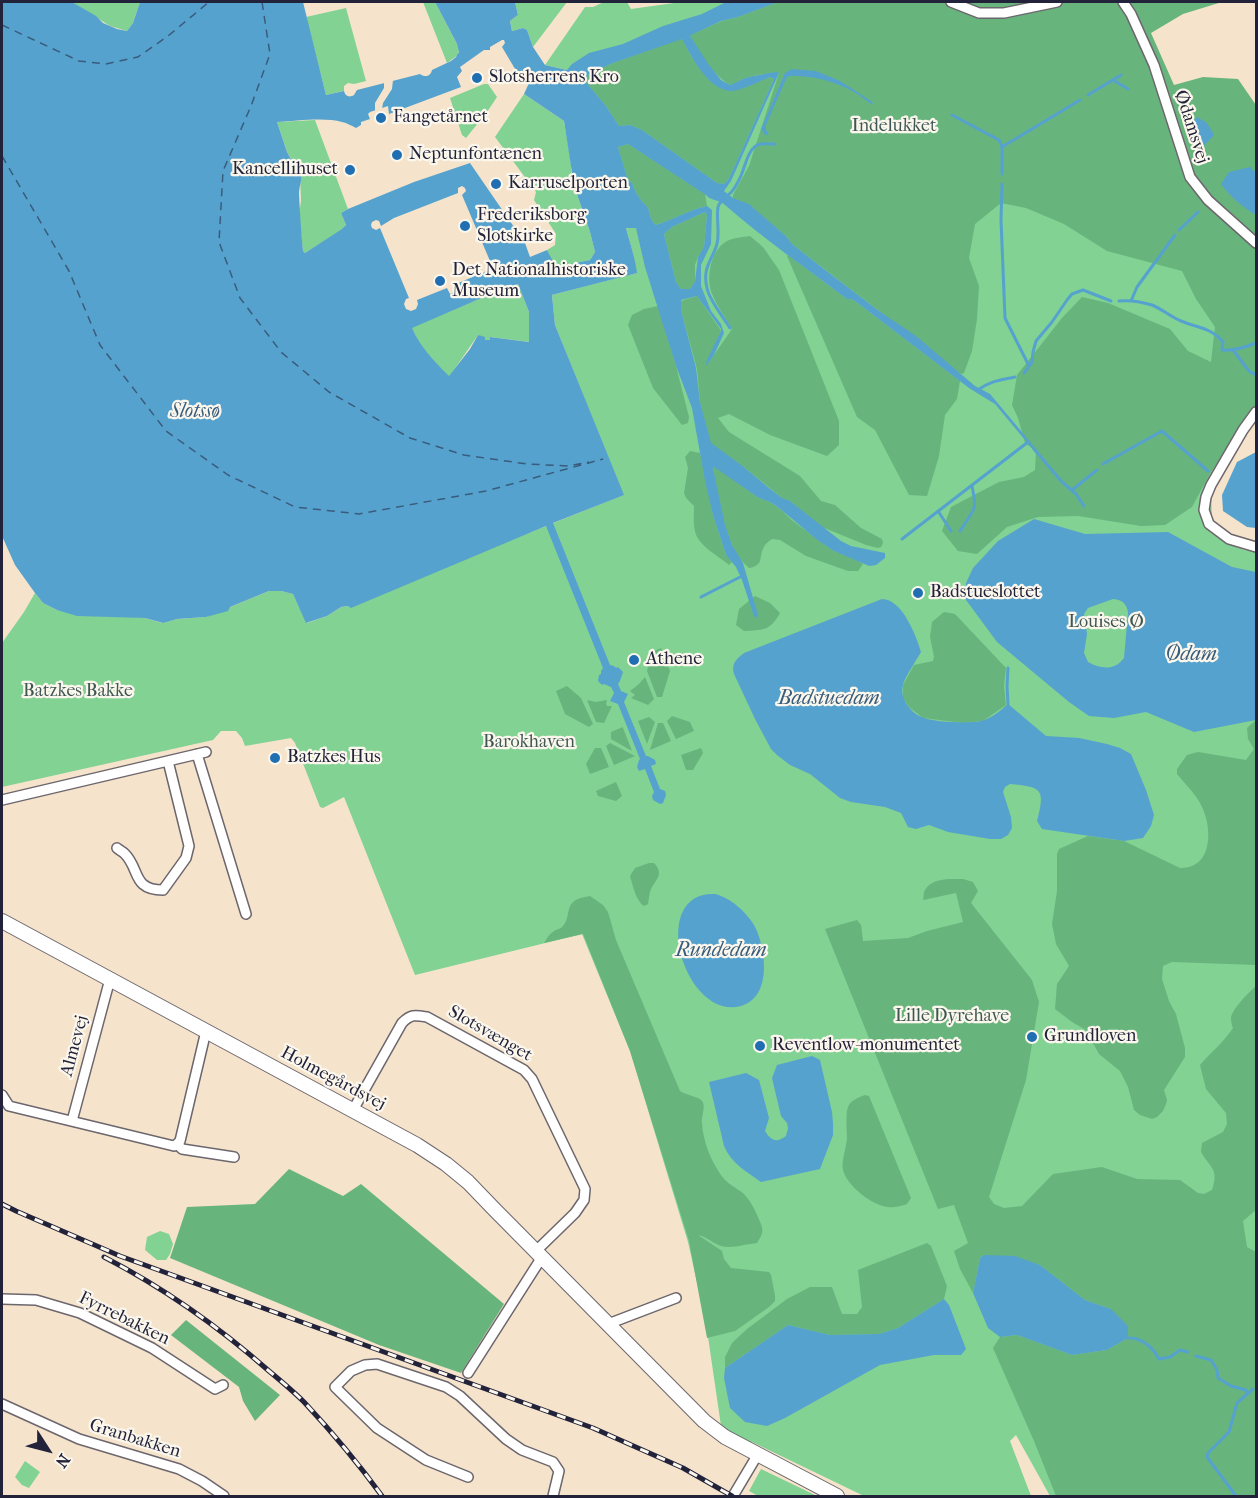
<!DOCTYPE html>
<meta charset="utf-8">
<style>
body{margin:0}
#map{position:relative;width:1258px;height:1498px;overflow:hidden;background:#f5e4cb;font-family:"IM FELL French Canon",serif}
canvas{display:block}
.frame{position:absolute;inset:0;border:3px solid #22223b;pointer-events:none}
.north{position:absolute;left:18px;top:1420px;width:60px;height:60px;-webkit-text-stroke:4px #fbf7ec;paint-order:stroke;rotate:126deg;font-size:16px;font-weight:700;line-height:24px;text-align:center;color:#22223b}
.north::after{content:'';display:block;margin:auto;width:21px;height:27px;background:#22223b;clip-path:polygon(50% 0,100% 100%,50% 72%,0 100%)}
</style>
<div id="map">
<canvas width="1258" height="1498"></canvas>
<div class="frame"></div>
<div class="north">N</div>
</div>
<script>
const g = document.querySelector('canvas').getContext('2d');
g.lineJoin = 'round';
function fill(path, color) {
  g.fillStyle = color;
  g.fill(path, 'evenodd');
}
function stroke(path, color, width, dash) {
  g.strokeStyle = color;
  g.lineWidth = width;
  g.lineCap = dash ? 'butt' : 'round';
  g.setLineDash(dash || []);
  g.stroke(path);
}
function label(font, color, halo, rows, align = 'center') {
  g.font = font + ' "IM FELL French Canon",serif';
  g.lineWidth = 4.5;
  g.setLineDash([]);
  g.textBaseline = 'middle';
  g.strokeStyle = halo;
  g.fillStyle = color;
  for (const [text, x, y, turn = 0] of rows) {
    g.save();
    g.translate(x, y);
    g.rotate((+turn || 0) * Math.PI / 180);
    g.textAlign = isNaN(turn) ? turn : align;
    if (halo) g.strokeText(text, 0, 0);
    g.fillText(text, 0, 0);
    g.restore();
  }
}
const green = new Path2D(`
 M72,2H140L133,23L127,31L110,26Z
 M423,2H435L457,44L459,50L458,55L447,63Z
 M515,2H567L533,47L527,30L523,28L512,31L510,21L518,15Z
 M604,2H627L631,9L681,2H951L1190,177L1238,437L1211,497L1212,518L1230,543L1244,550L1256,551V1496H1050L1016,1435L1010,1441L1031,1496H864L752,1442L743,1441L721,1426L706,1323L688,1242L630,1051L582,934L415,975L344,797L323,808L320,807L295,743L291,738L245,746L242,738L236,731H221L213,740L2,787V643L24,612L35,593L43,603L57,610L145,618L162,623L177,619L206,617L269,591H281L293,594L307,623L327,616L341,607L348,606L623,495L555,325L552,295L636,273C635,257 630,243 626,228L567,70L545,65L585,7H593Z
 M346,8L366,81L354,84L348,83L344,86V91L326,95L306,17Z
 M484,84H488L497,97L487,112L466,138L462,135L450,98Z
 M524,94L564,121C567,141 572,161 572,180L590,232L595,252L590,260L555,268L547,250L555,245L556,234L534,200L536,192L495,137Z
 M315,120L348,209L341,213L346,225L342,230L305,253L303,251L299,215L301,201L300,173L287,152L277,122Z
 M518,284L529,312L530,342L490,337V340H485L478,335L449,377L423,350L411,327L486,296Z
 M160,1231L169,1234L173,1244L170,1254L166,1260H157L145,1250L147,1237Z
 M25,1461L40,1472L29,1488L22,1485L15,1477Z
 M761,1469L817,1496H758L749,1491Z`);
const forest = new Path2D(`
 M778,2H1222L1183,14L1151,33L1174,85L1203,77L1238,79L1256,105V408L1211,472L1192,507L1165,525L1141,526L1078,516L1038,517L1007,527L977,554L958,551L942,531L951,507L999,482L1024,477L1035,470L1036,451L1025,443L1018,418L1012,405L1017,375L1062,318L1082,297L1108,303L1170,329L1188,351L1211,362L1215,327L1196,299L1182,271L1107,251L1064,224L1026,208L1001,203L975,224L969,258L979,286L977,319L972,351L964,373L961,374L792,244L787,237L749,205L733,198V195L749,166L779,73C769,73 753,75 744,79C739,80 736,84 730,85C715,76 697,53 690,36V35L722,21L738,17Z
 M682,38L691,56L717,86L740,89L770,77L774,79L736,163L728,180L724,184L717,183L642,130L630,125L619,126L606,106L585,81L589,74L613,63Z
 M628,144L705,194L707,206C689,210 674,219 656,225C649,219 651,215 648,208C646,205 643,203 641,200C637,195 634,189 632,183L628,180L618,147Z
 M705,212L707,215L704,247L698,257L695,265V281L690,289H681L676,282L664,234L672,227Z
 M750,236L763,247L779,270L839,421V445L827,456L770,435L729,414L718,418L729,432L800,476L821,501L835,505L861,528L882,539L883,543L881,547L878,548L866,545L822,527L791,502L782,498L740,464L712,445L710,443L700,402L697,369L681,310V301L697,296L720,329L721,331L707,365L732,329C726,318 718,308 713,296C705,280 710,250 727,241C733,238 743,237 750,236Z
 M788,255L847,299H850L855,301L960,381L957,399L945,415L939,456L927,496L909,495L875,430L857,417L787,256Z
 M658,306L676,366L689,417L688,423L682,425L653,388L628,325L632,315L644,309Z
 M690,451L700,453L713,515L726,555L732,562L729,565C720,557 706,550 699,540C692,531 694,516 694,506L686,498L684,493L688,468L685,457Z
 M714,466L759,498L770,502L780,509L793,521L832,550L855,559L863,564L858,571H848L806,556L780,540L772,539C769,541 765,544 764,547C758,557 765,565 749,568C724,547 718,499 713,468Z
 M755,596L770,603L780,613C770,631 763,630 744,631L736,625L739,609Z
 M944,612L955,614L1006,668L1004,686L1006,705L983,721L963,723L923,718L909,707L903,698V685L914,665L933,661L934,657L930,637L932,622Z
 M661,648L670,671L662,697H657L647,671L649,662V653Z
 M645,677L654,699L648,705L631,698L635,695L630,691L639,684Z
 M567,686L581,698L593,724L589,727L565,714L556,691Z
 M587,700L596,702L607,700L606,704L607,706H612L604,723L596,722Z
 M672,716L690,722L694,731L676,739L667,721Z
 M649,717L655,722L647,744L638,721Z
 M1256,720V965L1172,962L1163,966L1162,979L1169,1001L1176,1014L1185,1048V1057L1164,1090L1167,1100L1166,1104L1163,1111L1157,1117L1152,1119L1140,1115L1134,1110L1128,1087L1120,1071L1099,1054L1086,1030L1072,1022L1055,1009L1057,984L1069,966L1056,944L1052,924L1057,891V854L1059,849L1088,836L1124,841L1180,868C1212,869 1213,830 1202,807C1197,795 1185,784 1177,774V769L1187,755L1198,752L1246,760L1254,749L1248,739L1247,728Z
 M658,723H663L671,741L650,750Z
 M623,727V728L632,751L611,739V732Z
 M610,743L635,756L614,765L606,746Z
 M595,748H601L609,767L590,774L586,764Z
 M701,748L703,753L693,770H686L681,755Z
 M616,782L622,796L616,801L598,796L596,791Z
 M649,863H654C664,874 657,878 651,889C649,894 649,899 648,904L644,906C636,901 633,886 630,876L635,868Z
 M963,879L973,882L978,891L971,903L1032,980L1039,1002L1026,1080L989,1197L994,1204L1004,1208L1022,1206L1053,1174L1102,1167L1137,1179L1180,1180L1198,1193L1204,1194L1212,1190C1219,1169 1211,1169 1201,1152L1202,1143L1223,1132L1227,1124L1226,1113L1206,1089L1200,1065C1211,1052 1224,1042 1233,1028C1232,1026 1231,1021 1231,1018C1232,1009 1249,992 1256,986V1210L1243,1221L1247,1247L1256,1252V1496H1056L1034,1441L993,1348L1000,1337L1017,1335L1072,1355L1107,1350L1128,1338L1111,1309L1085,1300L1040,1265L984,1255L980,1258L973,1293L960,1269L954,1251L968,1243L954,1205L938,1209L825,929L857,920L861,925L863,941L908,938L927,931L963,922L956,893L923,900C924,897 923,893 925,890C932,877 952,879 963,879Z
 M590,896L603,905L608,912L616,940L627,966L680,1091C686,1095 699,1097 701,1100C707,1105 701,1116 702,1123C703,1138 708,1154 716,1167C719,1173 725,1181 731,1185C735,1188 739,1190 743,1193C750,1200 754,1208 758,1217C763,1229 765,1231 757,1243C746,1244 731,1249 721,1246C712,1243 706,1236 698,1235L722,1251L724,1259L731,1268L769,1272L771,1275L775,1295V1301L769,1307L735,1331L707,1338L689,1241L630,1051L583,934L544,943C546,940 549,934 553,932C556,929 560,929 562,927C574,915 560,900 590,896Z
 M865,1095L869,1096L911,1198L907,1204C901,1206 894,1208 888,1207C873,1206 847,1186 843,1170C841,1161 847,1146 847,1137C847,1129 845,1111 849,1105C852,1100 859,1097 865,1095Z
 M289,1169L343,1196L361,1184L504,1304L461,1373L379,1345L170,1258L187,1207L255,1204Z
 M927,1243L931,1246L947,1286L944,1299L898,1328L879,1334L830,1335L788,1325L725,1368V1357L732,1343L747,1329L787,1299L810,1287H832L842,1314H857L862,1307L858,1270Z
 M186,1320L280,1395L255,1421L243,1401L239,1387L171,1335Z`);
const water = new Path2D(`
 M2,2H72L96,16L103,23L117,29L127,31L133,23L140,2H303L326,95L344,91C345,96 349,98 354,95L357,90L420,74C425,78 431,76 432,70L451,61L456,57L459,52L457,44L435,2H515L518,15L510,21L512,31L523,28L527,30L533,47L545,65L567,70L572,64L589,53L623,44L663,26L702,14L726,2H778L738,17L721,21L691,35L690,36L709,65L721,80L730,85C736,83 740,80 745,78C754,76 768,73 777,72L779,73L731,181L724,191L733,198L749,204L787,237L792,244L824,269L879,311L916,336L975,386L990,394L1037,450L1035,452L995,404L969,388L855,301L850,299H847C806,268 764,239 725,205C718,199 711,201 706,195L628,144L618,147L628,180L632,183C634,189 637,195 641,200C643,203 646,205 648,208C651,215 649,219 656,225C674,219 689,210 707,206L712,210L711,244L701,265V286L711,311L721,324L724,333L714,355L707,365L706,364L707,360L721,331V329L697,296L681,300V310L696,368L700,402L711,443L740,464L769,488L782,498L790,501L841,541L851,546L885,553V558L876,565L869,566L832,550L815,538L779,508L770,502L759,498L714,467L713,468L725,525L732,545L743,563L758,615L757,618L754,616L742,580L736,567L726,555L713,515L705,481L692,408L676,366L645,267L636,228H626C630,243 635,257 637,273L552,295L555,325L624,495L553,523L610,665L614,666L616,668L618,667L623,672L620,681L618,684L621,691L628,694L624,702L646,756H648L655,760L656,764L651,766L660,789L665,791L666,795L663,803L660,804L653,800L652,796L654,792L645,769L639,771L637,767L639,760L640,759L618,704L610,701L614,693L611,687L604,684L602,685L598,681L599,675L601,674V671L603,668L546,526L351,608L348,606L341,607L327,616L306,623L293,594L281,591H269L230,607L228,611L206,617L177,619L163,623L145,618L77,616L57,610L43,603L35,593L15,565L2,536ZM682,39C691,56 707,88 729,91C739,92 760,81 770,77L774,79L736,163L728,180L724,184L717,183L642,130L630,125L619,126L606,106L585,81L589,74L613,63ZM502,40H504L505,43L502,47L521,79L523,76L529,83L524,94L564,121L573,179L572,180L590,232L595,252L590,260L556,267L547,250L530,257L525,243L470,163L414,182L348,209L341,213L346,225L342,229L305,253L303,251C301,232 300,213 299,194C299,187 302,181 301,175H300L287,152L277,122C296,121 325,117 342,122C347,123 352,126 356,128L361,125V122L370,119L368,114L370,112L388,106L389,114L461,87L457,77L462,71L460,67L484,50H490V47ZM462,186L465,188L466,191L462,195L490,261L496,259L500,264L502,269L500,274L496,276L490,274L489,270L456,284L458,290L450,294L447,288L417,300L418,304L416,309L411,311L406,309L404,304L406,299L409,298L380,228L376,230L372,228L371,225L372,222L376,220L379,221L381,226L394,218L458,193V188ZM705,212L707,215L704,247L698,257L695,281L690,289H681L676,282L664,234L672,227ZM518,284L529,312V342L490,337V340H485V337L478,335L470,349L449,376C433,360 421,348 412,328L486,296Z
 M792,69L816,71L840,81L871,101L873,104H871C849,85 818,75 789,76L786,79L766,125V130L769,135H765L761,129L785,73Z
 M1197,117L1207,123L1214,135L1200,150L1190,142L1187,129Z
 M1250,167L1256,173V215C1242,207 1231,197 1221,184L1229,172Z
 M1256,452V528L1247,527L1223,511L1222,495L1237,462Z
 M1034,519L1085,534L1168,532L1232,567L1256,572V720L1194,732L1146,712L1114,718L1089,716L1069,702L997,642L966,600V583L973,568L998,541ZM1113,599C1123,600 1127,604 1128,613L1124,658C1115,671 1100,669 1088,662L1084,653L1087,634L1084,614L1088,608Z
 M882,599C902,599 916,635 921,652C917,659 904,679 903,685C899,699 912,714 924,718C935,722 969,724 981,721C991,719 1001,710 1008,704L1046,736L1079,738L1107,744L1120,748L1131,754L1146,790L1154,815L1151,826L1143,838L1124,841L1042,829L1037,821C1046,788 1041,787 1010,784L1005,787L1003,792L1011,817L1012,828L1008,835L1001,839H990L948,832L929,825L916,829L908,827L901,813L885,807L851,802L840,798L810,774L790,765L777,755L771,749L755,719L734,674C731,664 736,659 744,653Z
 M715,894C731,898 746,912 754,925C766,947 773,997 741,1006C684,1021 647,891 715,894Z
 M812,1056L820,1060L832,1112L833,1123V1135L820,1169L761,1182C747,1172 731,1163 724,1146L709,1082L746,1073L759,1080L769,1118L765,1131C771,1141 777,1143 786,1136L788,1128L787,1123L781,1116L772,1078L777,1065Z
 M984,1255L1015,1256L1040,1265L1085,1300L1111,1309L1128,1326V1338L1107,1350L1072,1355L1017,1335L1000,1337L988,1328L973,1293L980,1258Z
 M944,1299L949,1305L966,1349L961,1355H934L880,1365L785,1418L767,1426L745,1422L730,1408L724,1378L725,1368L788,1325L830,1335L879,1334L898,1328Z`);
const pier = new Path2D(`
 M393,80L392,89L383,103L382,109L375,111V103L384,88V82Z`);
const stream = new Path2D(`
 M1113,80L1128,89
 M1088,95L1121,75
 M952,115L999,140L1002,147V174
 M1002,147L1080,100
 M1002,184L1001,220L1005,318L1029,366
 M1179,230L1198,212
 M1119,301C1128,300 1142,302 1152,305C1162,309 1171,317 1181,321C1198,328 1210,327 1223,342L1222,350C1234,351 1246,347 1256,343
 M1131,301L1137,287L1175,235
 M730,328C724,318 709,300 707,288C702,267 712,261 717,244C720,232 716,219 718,207C720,199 729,196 733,190C736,186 738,182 740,178C745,168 747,151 757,145C762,143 770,144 775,144
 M1233,350L1249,371L1256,375
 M1024,373L1032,362L1033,352L1036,341L1052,322L1067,300L1072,294L1083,290L1111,301
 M978,390C989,381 1002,380 1015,377
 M1034,449L1062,482L1076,494L1084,506
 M1103,464L1162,431L1208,471
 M1072,490L1097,470
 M938,511L951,531
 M960,531C964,525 973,512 974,508C976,501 973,493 972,486
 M902,539L1028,442
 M701,597L742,576
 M1008,668L1007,686L1008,704
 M1128,1338C1142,1337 1153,1348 1159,1359L1170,1357L1180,1350L1188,1352
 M1196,1356L1211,1360L1217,1370L1218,1378L1231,1386L1246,1390L1247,1394
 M1236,1496L1207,1457L1208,1453L1229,1432L1237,1403L1253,1389`);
const ferry = new Path2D(`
 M262,2L270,54L251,106L223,171L219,242L240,298L281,352L329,392L410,438L464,455L527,464L568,466L589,462
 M2,25L79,61L106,64L138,57L168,36L209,2
 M2,156L69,271L100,345L166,431L228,475L295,507L359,514L486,491L603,459`);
const street = new Path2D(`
 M951,2L979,13H1004L1057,2
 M1123,2L1131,14L1154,65L1190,177L1208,200L1256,243
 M1256,412L1243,430L1211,485L1206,497L1204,510L1209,524L1229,539L1256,547
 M197,754L246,914
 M2,800L206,752
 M117,848C119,850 122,851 125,854C140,869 132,890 163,890L186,858L189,846L168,761
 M2,1095L9,1106L174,1146L177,1144L180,1141L206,1031
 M353,1110L402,1023C411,1014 415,1015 427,1017L524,1070L532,1079L585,1189L584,1200L575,1213L536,1251
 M72,1121L110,979
 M177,1144L182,1149L234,1157
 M2,1299L36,1300L80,1313L152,1348L215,1389L223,1385
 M608,1324L676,1298
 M468,1373L542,1257
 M2,1404L79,1439L179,1469L202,1481L224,1496
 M468,1477L426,1460L377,1428L335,1387L351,1371L365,1365L377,1364L446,1387L460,1396L506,1439L522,1450L553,1462L559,1471L553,1496
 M733,1496L758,1454`);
const secondary = new Path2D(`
 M2,921L417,1145L446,1164L468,1182L494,1209L704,1421L725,1437L837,1496`);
const rail = new Path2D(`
 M2,1204L16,1211L120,1256L593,1428L683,1468L732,1496
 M104,1257C164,1288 219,1327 269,1371C281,1381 293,1391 304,1402C332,1432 358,1463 382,1496`);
const markers = [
 [477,78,6,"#1f6fb2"],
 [381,118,6,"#1f6fb2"],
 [397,155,6,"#1f6fb2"],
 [350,170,6,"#1f6fb2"],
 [496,184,6,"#1f6fb2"],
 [465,226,6,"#1f6fb2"],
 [440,281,6,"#1f6fb2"],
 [918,593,6,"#1f6fb2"],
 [634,660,6,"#1f6fb2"],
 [275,758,6,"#1f6fb2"],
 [1032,1037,6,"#1f6fb2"],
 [760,1046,6,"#1f6fb2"]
];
const poiNames = [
 ["Slotsherrens Kro",489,78],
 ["Fangetårnet",393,118],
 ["Neptunfontænen",409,155],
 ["Kancellihuset",338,170,"right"],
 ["Karruselporten",508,184],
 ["Frederiksborg",477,216],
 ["Slotskirke",477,237],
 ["Det Nationalhistoriske",452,271],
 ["Museum",452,292],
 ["Badstueslottet",930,593],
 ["Athene",646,660],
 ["Batzkes Hus",287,758],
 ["Grundloven",1044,1037],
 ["Reventlow-monumentet",772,1046]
];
const parkNames = [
 ["Indelukket",894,127],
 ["Louises Ø",1106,623],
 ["Batzkes Bakke",78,692],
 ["Barokhaven",529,743],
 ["Lille Dyrehave",952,1017]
];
const streetNames = [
 ["Ødamsvej",1191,127,72],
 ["Slotsvænget",490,1034,30],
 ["Almevej",75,1046,-75],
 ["Holmegårdsvej",333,1079,28],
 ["Fyrrebakken",124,1319,26],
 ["Granbakken",135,1439,17]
];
const waterNames = [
 ["Slotssø",195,412],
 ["Ødam",1191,655],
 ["Badstuedam",829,699],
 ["Rundedam",721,951]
];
fill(green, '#81d293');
fill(forest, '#68b47d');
fill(water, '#56a2ce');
fill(pier, '#f5e4cb');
stroke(stream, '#56a2ce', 3);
stroke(ferry, '#395c7d', 1.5, [8, 6]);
stroke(street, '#6c666d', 12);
stroke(secondary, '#6c666d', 16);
stroke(street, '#fff', 9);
stroke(secondary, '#fff', 14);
stroke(rail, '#22223b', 5);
stroke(rail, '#fbf7ec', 3, [9]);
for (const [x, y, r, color] of markers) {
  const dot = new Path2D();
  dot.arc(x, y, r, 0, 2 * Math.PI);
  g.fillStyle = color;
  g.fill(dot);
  stroke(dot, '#fbf7ec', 2);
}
label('18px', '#22223b', '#fbf7ec', poiNames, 'left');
label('18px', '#3e5755', '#fbf7ec', parkNames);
label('18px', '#22223b', '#fbf7ec', streetNames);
label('italic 20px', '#395c7d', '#fbf7ec', waterNames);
</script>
